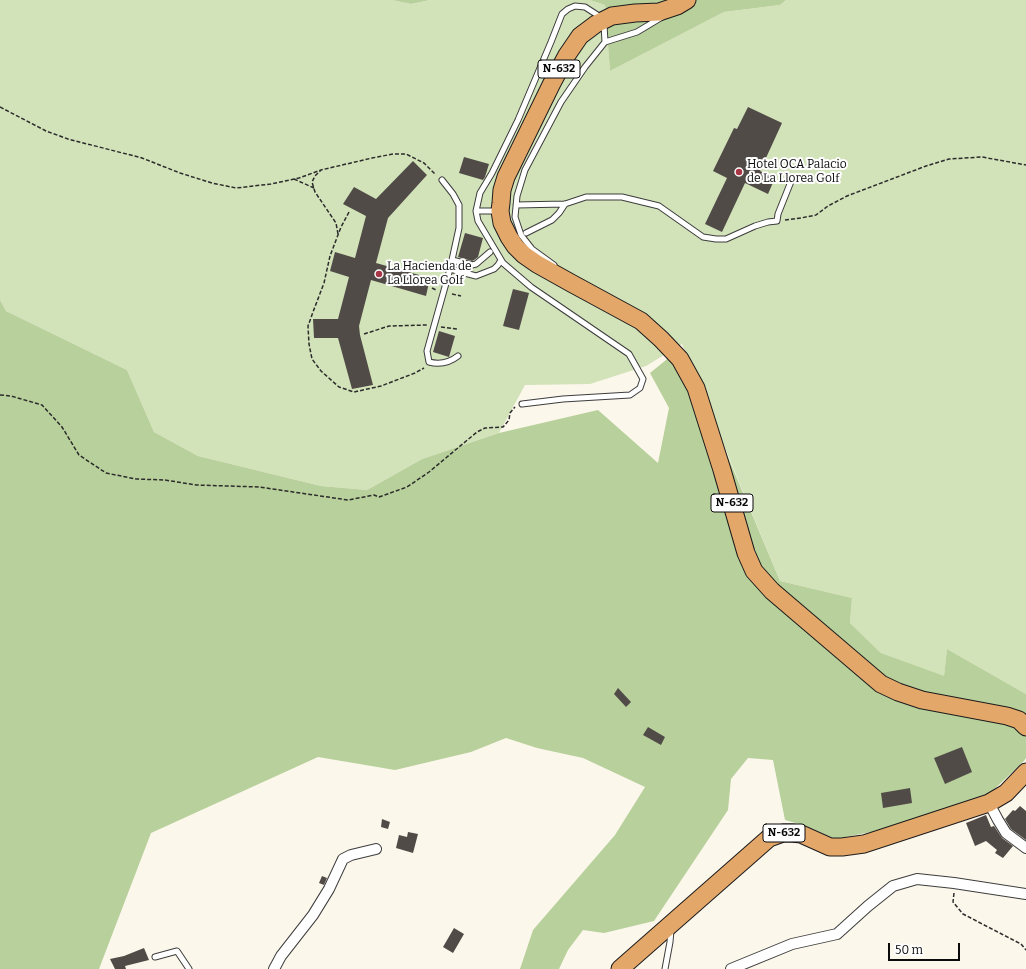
<!DOCTYPE html>
<style>
body{margin:0}
#map{position:relative;width:1026px;height:969px;overflow:hidden;background:#fcf7eb;font-family:Bitter,serif}
canvas{display:block}
.scale{position:absolute;left:888px;top:943px;width:72px;height:18px;box-sizing:border-box;border:2px solid #0a0a0a;border-top:0;padding-left:5px;font-size:12px;line-height:14px;white-space:nowrap;color:#0a0a0a;-webkit-text-stroke:3px #fff;paint-order:stroke}
</style>
<div id="map">
<canvas width="1026" height="969"></canvas>
<div class="scale">50 m</div>
</div>
<script>
const g = document.querySelector('canvas').getContext('2d');
g.lineJoin = 'round';
function fill(path, color) {
  g.fillStyle = color;
  g.fill(path, 'evenodd');
}
function stroke(path, color, width, dash) {
  g.strokeStyle = color;
  g.lineWidth = width;
  g.lineCap = dash ? 'butt' : 'round';
  g.setLineDash(dash || []);
  g.stroke(path);
}
function label(font, color, halo, rows, align = 'center') {
  g.font = font + ' Bitter,serif';
  g.lineWidth = 4;
  g.setLineDash([]);
  g.textBaseline = 'middle';
  g.strokeStyle = halo;
  g.fillStyle = color;
  for (const [text, x, y, turn = 0] of rows) {
    g.save();
    g.translate(x, y);
    g.rotate((+turn || 0) * Math.PI / 180);
    g.textAlign = isNaN(turn) ? turn : align;
    if (halo) g.strokeText(text, 0, 0);
    g.fillText(text, 0, 0);
    g.restore();
  }
}
const green = new Path2D(`
 M0,0H392L411,4L430,0H590L605,5L610,71L724,12L780,5L786,0H1026V694L947,649L944,677L881,653L850,623L852,598L780,581L682,344L646,366L590,384L525,385L499,433L422,459L367,490L321,486L198,456L154,432L127,370L6,311L0,300Z`);
const forest = new Path2D(`
 M392,0H430L411,4Z
 M590,0H786L780,5L724,12L610,71L605,5Z
 M0,300L6,311L127,370L154,432L198,456L321,486L367,490L422,459L499,433L598,410L658,463L669,408L650,373L682,347L780,581L852,598L850,623L881,653L944,676L947,649L1026,694V758L1024,761L985,798L871,832L835,839L806,826L785,820L773,760L748,758L731,779L728,810L654,921L604,933L583,930L568,950L559,969H520L533,930L615,835L645,787L583,758L537,748L506,738L471,752L395,770L318,757L151,833L99,969H0Z`);
const building = new Path2D(`
 M748,107L782,123L760,171L775,178L768,194L745,183L722,232L705,224L727,178L713,171L734,128L737,129Z
 M464,157L489,164L485,177L483,180L459,173Z
 M413,161L427,175L388,218L376,263L430,278L426,296L371,280L359,326L360,335L373,385L352,389L338,338H314L313,319H338L349,277L330,271L335,252L355,258L366,216L343,204L354,187L376,199Z
 M465,233L483,238L478,257L474,260L472,261L458,257Z
 M513,289L529,293L519,330L503,326Z
 M439,331L455,336L449,357L433,352Z
 M618,688L631,702L626,707L614,694Z
 M648,727L665,737L661,745L643,735Z
 M962,747L972,772L945,784L934,758Z
 M910,788L912,803L883,808L881,793Z
 M1020,806L1026,811V840L1011,829L1005,819L1013,810L1015,811Z
 M986,815L991,827L994,826L1002,838L1013,846L1003,858L995,853L997,850L986,841L975,846L966,823Z
 M382,819L390,822L388,829L381,827Z
 M408,832L418,834L413,853L396,848L399,835L407,837Z
 M322,876L327,878L324,885L319,883Z
 M454,928L464,934L453,953L443,947Z
 M144,948L149,960L125,966L126,969H115L110,959L124,956Z`);
const path = new Path2D(`
 M0,107L46,131L68,139L142,158L180,173L212,183L236,188L271,184L299,178L321,170
 M294,179L314,188
 M349,212L341,227L330,256L324,283L313,312L308,326L309,344L312,359L321,371L339,387L354,392L381,386L415,373L424,368
 M785,220L801,218L816,215L828,206L847,196L926,166L949,159L982,157L1026,165
 M338,234L336,223L315,192L312,182L315,176L321,170L372,158L393,154H406L424,163L436,175
 M432,288L436,290
 M452,294L461,296
 M441,327L457,329
 M364,334L389,326L427,325
 M0,395L11,396L42,405L62,427L79,455L106,473L136,479L165,480L196,485L259,487L348,500L374,495L379,497L407,487L429,472L477,432L485,428L503,427L509,420L510,413L515,407
 M954,893L953,902L963,914L1021,944L1026,950`);
const service = new Path2D(`
 M604,25L605,42
 M442,180L453,194L459,205V228L450,269L427,351L429,362C440,365 449,363 458,356
 M516,205L565,204L586,197H622L659,206L703,237L716,239H726L755,226L768,222L777,221L778,214L792,179
 M476,211H497
 M526,233L552,220L559,213L565,204
 M452,260L472,265L476,264L490,252
 M554,265L532,249L521,235L515,217L517,196L525,170L561,102L585,67L605,42L637,32L662,17
 M450,269L476,276L494,269L498,265L501,260
 M522,404L563,399L630,395L640,388L643,379L629,354L531,287L503,263L478,221L476,211L480,193L492,173L518,120L551,42L562,14L568,9L575,6L585,7L599,16
 M155,957L177,951L189,969
 M665,969L670,942L671,930`);
const minor = new Path2D(`
 M989,803L998,820L1006,833L1026,848
 M274,969L281,956L313,915L329,889L343,859L351,855L376,849
 M731,969L792,944L837,934L868,906L893,886L917,879L954,883L1026,894`);
const trunk = new Path2D(`
 M687,0L677,6L659,12L635,13L612,16L596,24L580,36L567,55L552,83L506,177L502,190L501,203L500,211L502,223L509,237L515,246L524,255L537,264L571,283L641,321L661,339L680,359L696,388L722,470L746,553L754,571L772,591L881,684L898,692L922,700L1007,716L1019,720L1026,727
 M620,969L769,838L783,833H792L801,834L830,847H842L864,844L989,803L1006,793L1026,772`);
const markers = [
 [739,172,4,"#a73646"],
 [379,274,4,"#a73646"]
];
const shields = [
 [559,69,42],
 [732,503,42],
 [784,833,42]
];
const shieldNames = [
 ["N-632",559,69],
 ["N-632",732,503],
 ["N-632",784,833]
];
const poiNames = [
 ["Hotel OCA Palacio",747,165],
 ["de La Llorea Golf",747,179],
 ["La Hacienda de",387,267],
 ["La Llorea Golf",387,281]
];
fill(green, '#d2e2b9');
fill(forest, '#b8d09b');
fill(building, '#514b48');
stroke(service, '#3d3d3d', 7);
stroke(minor, '#3d3d3d', 12);
stroke(trunk, '#1b1b1b', 19);
stroke(path, '#2c2c2c', 1.5, [4, 2]);
stroke(service, '#fff', 5);
stroke(minor, '#fff', 10);
stroke(trunk, '#e4a76a', 17);
for (const [x, y, r, color] of markers) {
  const dot = new Path2D();
  dot.arc(x, y, r, 0, 2 * Math.PI);
  g.fillStyle = color;
  g.fill(dot);
  stroke(dot, '#fff', 1.5);
}
for (const [x, y, w] of shields) {
  const box = new Path2D();
  box.roundRect(x - w / 2, y - 9, w, 18, 3);
  g.fillStyle = '#fff';
  g.fill(box);
  stroke(box, '#0a0a0a', 1);
}
label('bold 11px', '#0a0a0a', null, shieldNames);
label('12px', '#0a0a0a', '#fff', poiNames, 'left');
</script>
